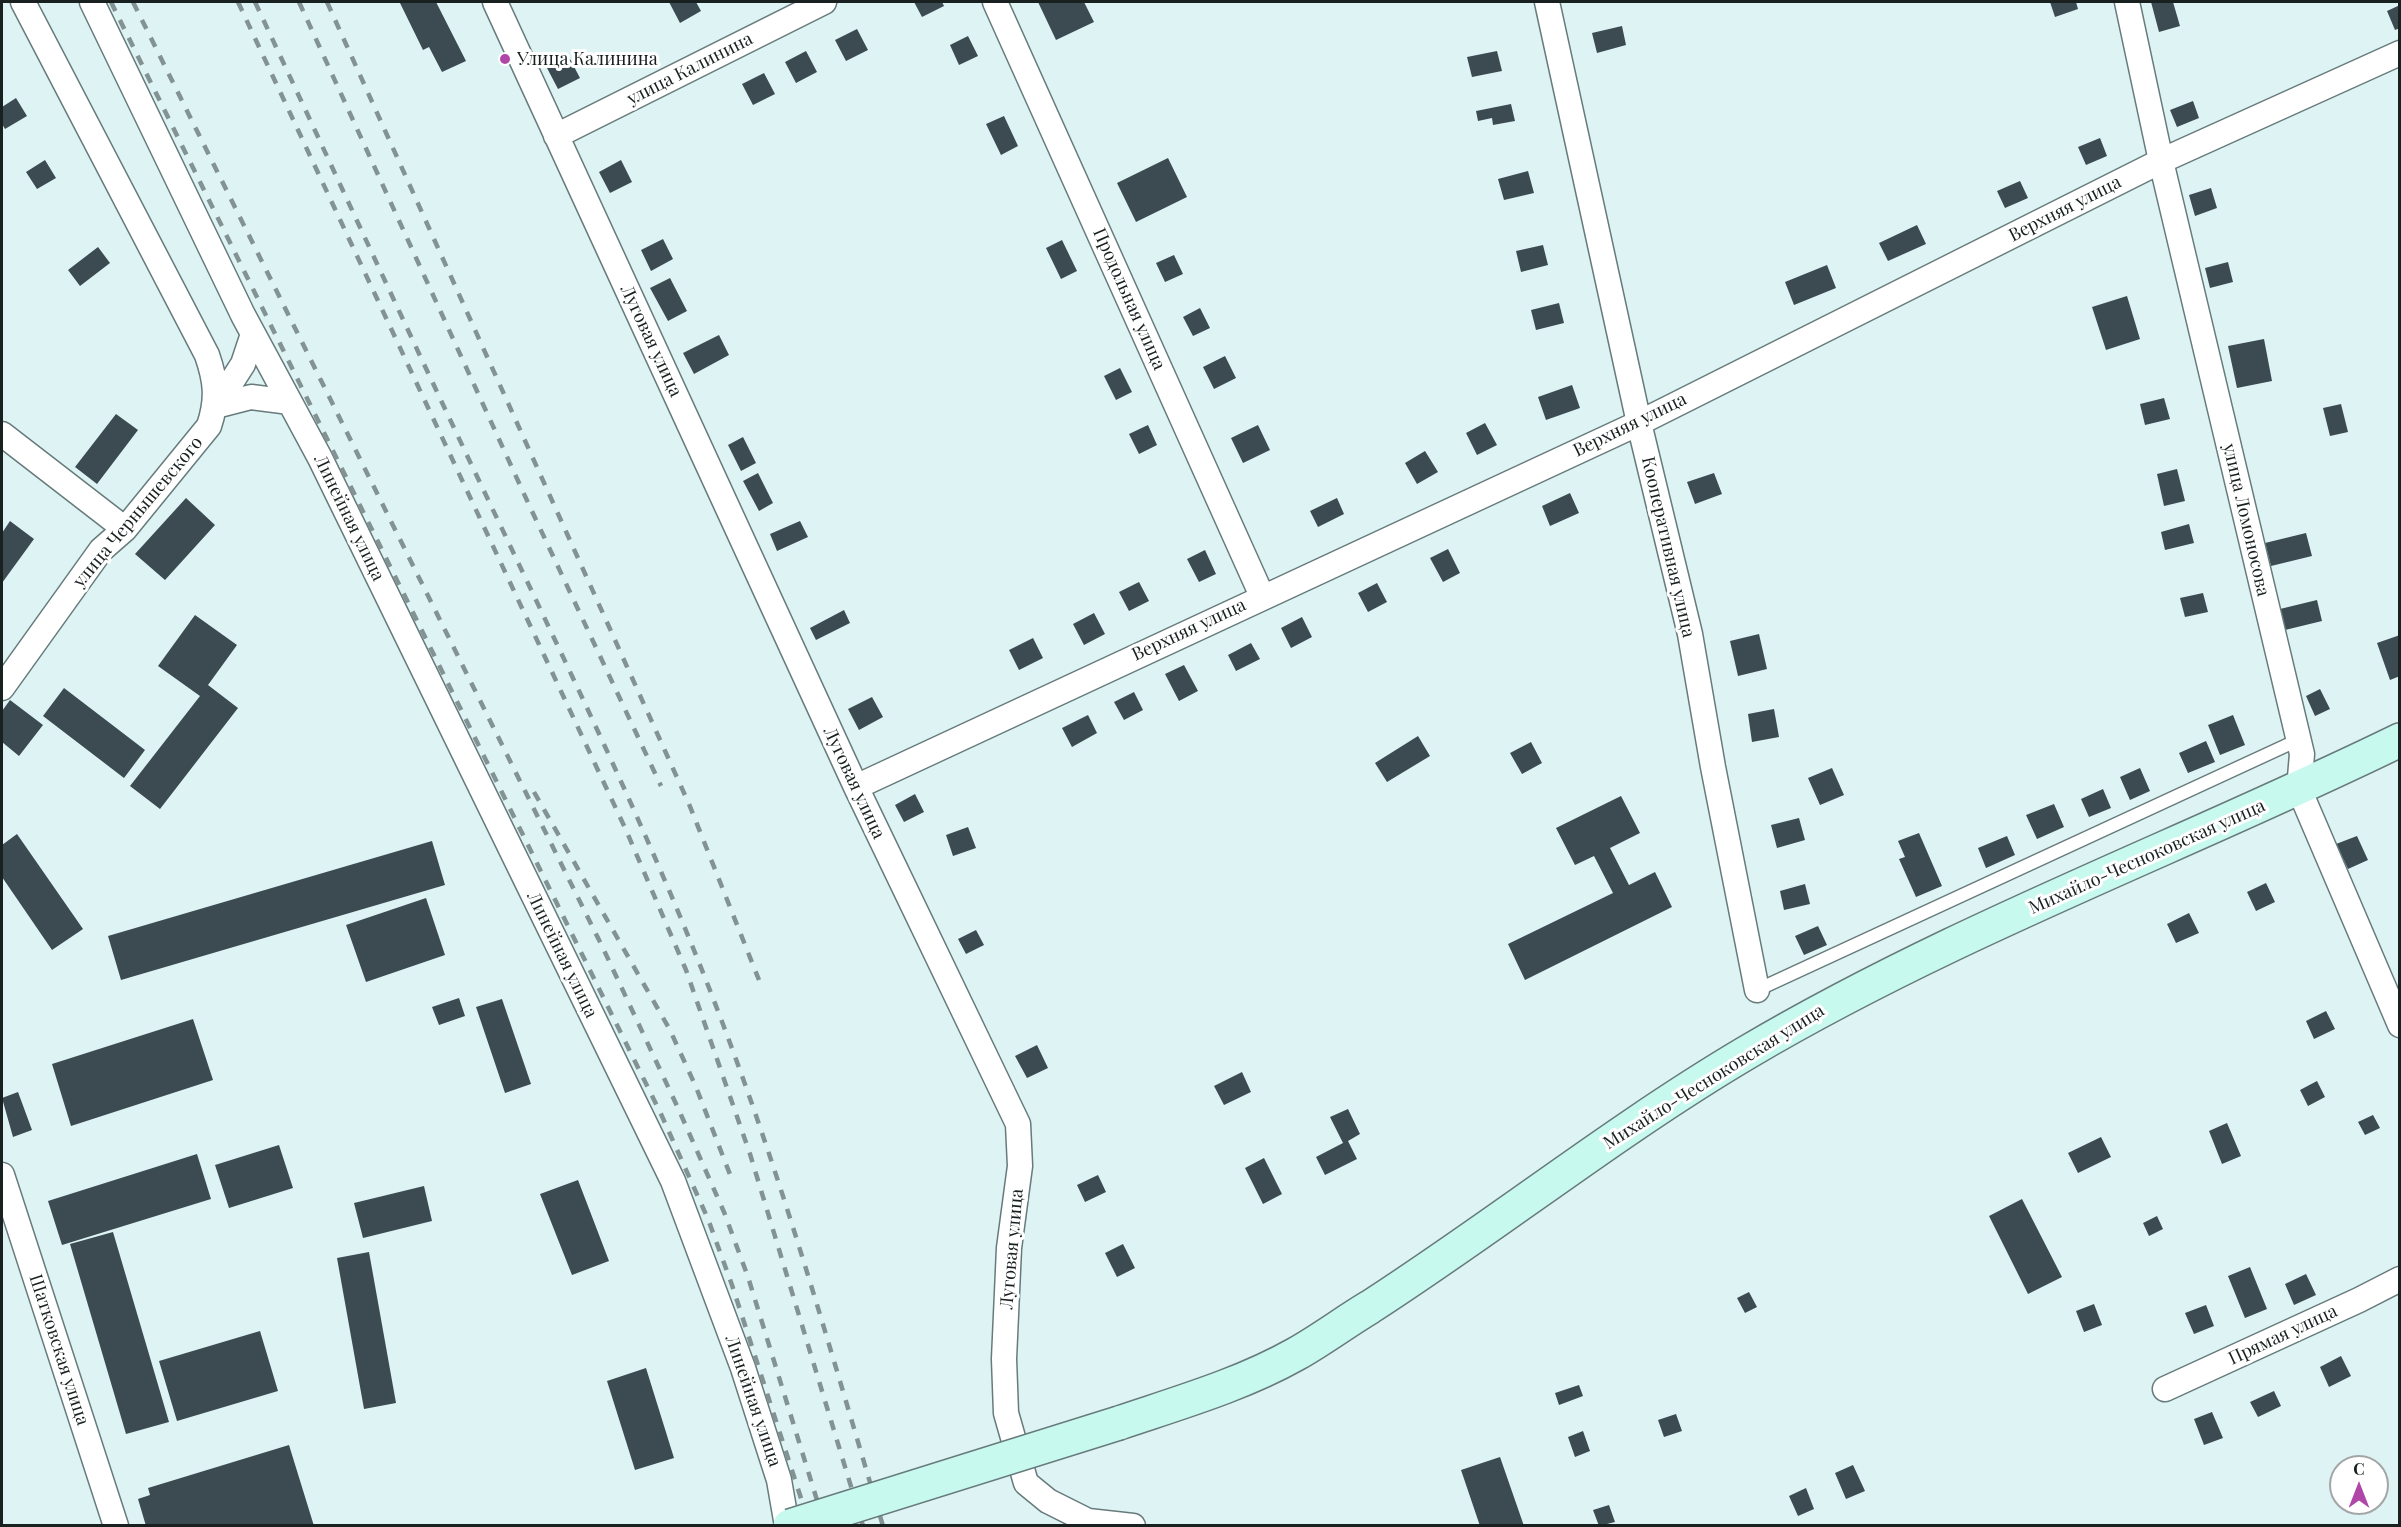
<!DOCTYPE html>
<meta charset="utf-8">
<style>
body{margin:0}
#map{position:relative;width:2401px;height:1527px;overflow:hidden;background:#def3f4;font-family:"Playfair Display",serif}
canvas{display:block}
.frame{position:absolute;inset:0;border:3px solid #182020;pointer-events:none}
.north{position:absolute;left:2329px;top:1455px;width:60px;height:60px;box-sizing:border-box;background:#fff;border:2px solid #a3a6a6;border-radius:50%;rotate:0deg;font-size:16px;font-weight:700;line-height:24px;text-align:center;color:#182020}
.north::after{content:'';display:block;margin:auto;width:21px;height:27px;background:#b046a8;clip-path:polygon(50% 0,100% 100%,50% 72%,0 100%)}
</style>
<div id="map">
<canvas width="2401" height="1527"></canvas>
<div class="frame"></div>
<div class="north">С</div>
</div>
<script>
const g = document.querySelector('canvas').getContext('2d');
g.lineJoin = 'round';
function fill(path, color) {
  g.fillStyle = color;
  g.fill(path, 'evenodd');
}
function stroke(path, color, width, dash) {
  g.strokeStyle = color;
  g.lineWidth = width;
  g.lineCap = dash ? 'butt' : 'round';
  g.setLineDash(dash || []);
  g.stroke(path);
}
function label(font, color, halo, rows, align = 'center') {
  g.font = font + ' "Playfair Display",serif';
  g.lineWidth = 6;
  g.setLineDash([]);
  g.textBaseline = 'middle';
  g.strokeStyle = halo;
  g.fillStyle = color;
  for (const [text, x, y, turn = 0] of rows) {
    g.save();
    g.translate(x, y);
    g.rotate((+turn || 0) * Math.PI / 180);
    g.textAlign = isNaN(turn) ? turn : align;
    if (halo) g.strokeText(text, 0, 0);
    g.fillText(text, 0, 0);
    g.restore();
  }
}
const building = new Path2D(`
 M403,2H436L466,61L442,72L429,47L423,50L400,3Z
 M669,2H696L701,11L680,23Z
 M914,2H942L944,6L922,17Z
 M1038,2H1084L1094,22L1056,40Z
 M2050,2H2076L2078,9L2055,17Z
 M2151,2H2173L2180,26L2159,32Z
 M2400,5V28L2395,30L2387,11Z
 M1622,26L1626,45L1597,53L1592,33Z
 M857,29L868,50L846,61L835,40Z
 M968,36L978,56L959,65L950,45Z
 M806,51L817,72L796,83L785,62Z
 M1497,51L1502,71L1472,77L1467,57Z
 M569,57L580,78L558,89L547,68Z
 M764,73L775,94L753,105L742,84Z
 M16,98L27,116L5,129L2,124V107Z
 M2193,101L2199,118L2177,127L2170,110Z
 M1511,104L1515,121L1493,125L1492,118L1478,121L1476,111Z
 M1004,116L1018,146L1001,155L986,124Z
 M2100,138L2107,156L2086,165L2078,147Z
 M1168,158L1187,197L1136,222L1117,183Z
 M45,160L56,178L37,189L26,172Z
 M621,160L632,182L610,193L599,172Z
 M1528,171L1534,193L1504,200L1498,179Z
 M2020,181L2028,198L2005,208L1997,191Z
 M2211,188L2217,208L2195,216L2189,195Z
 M1917,225L1926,244L1888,261L1879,243Z
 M663,239L673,259L651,271L641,250Z
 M1062,240L1077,271L1061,279L1046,248Z
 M1543,245L1548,265L1521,272L1516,251Z
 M98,247L110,263L80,286L68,270Z
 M1174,255L1183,274L1165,282L1156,263Z
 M2228,262L2233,282L2210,288L2205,268Z
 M1827,265L1836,288L1794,305L1785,282Z
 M670,278L687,311L668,321L650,288Z
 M2127,296L2140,339L2106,350L2092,307Z
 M1559,303L1564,323L1536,330L1531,310Z
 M1200,308L1210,328L1193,336L1183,317Z
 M719,335L729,355L694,374L683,353Z
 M2264,339L2272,381L2237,388L2228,346Z
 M1225,356L1236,378L1214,389L1203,367Z
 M1120,368L1132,392L1116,400L1104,376Z
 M1572,385L1580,408L1546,420L1538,397Z
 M2164,398L2170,419L2145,425L2140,404Z
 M2341,404L2348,432L2330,436L2323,408Z
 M116,414L138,430L97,484L75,467Z
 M1485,423L1497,445L1477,455L1466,433Z
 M1148,425L1157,445L1139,454L1129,434Z
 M1258,425L1270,450L1243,463L1231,438Z
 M743,437L756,463L741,471L728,445Z
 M1425,451L1438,472L1417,484L1405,463Z
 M2177,469L2185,501L2164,506L2157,474Z
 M758,473L773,503L759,511L743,481Z
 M1714,473L1722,494L1695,504L1687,482Z
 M1570,493L1579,513L1550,526L1542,506Z
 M186,498L215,525L165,580L135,554Z
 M1337,498L1344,514L1318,527L1310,511Z
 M10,521L34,539L2,583V533Z
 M800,521L808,537L777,551L770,534Z
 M2189,524L2194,543L2165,550L2161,532Z
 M2306,533L2312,556L2271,566L2265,543Z
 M1448,549L1460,573L1443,582L1430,558Z
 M1205,550L1216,574L1199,582L1187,559Z
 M1139,582L1149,601L1129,611L1119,592Z
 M1377,583L1387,602L1368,612L1358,593Z
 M2203,593L2208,612L2185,617L2180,598Z
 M2317,600L2322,621L2285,630L2280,609Z
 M844,610L850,623L816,640L810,628Z
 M1094,613L1105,634L1084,645L1073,624Z
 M195,615L237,645L208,685L238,708L160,809L130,786L200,696L158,666Z
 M1302,617L1312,637L1291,648L1281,628Z
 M1759,634L1767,669L1738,676L1730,641Z
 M2400,635V676L2390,680L2377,643Z
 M1033,638L1043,658L1019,670L1009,650Z
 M1251,643L1260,659L1236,671L1228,655Z
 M1184,665L1198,691L1179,701L1165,674Z
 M64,688L145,750L124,778L43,716Z
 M2320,689L2330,709L2315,716L2306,696Z
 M1134,692L1143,710L1124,720L1114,702Z
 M872,697L883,717L859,730L848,709Z
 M10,700L43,725L19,756L2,742V711Z
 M1774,709L1779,737L1752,742L1748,714Z
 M1088,715L1097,733L1072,747L1062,728Z
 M2233,715L2245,745L2220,755L2208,725Z
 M1418,736L1430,756L1387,782L1375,763Z
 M2206,741L2215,762L2188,773L2179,753Z
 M1531,742L1542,763L1522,774L1510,753Z
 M1832,768L1844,795L1820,805L1808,778Z
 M2140,768L2150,791L2130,800L2120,777Z
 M2103,789L2111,808L2089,817L2081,799Z
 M915,794L924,812L904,822L895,805Z
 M1621,796L1640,833L1610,848L1629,885L1655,872L1672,907L1525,980L1508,944L1613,893L1594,856L1575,865L1556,828Z
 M2054,804L2064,827L2037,839L2026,815Z
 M1799,818L1805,840L1777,848L1771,825Z
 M968,827L976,848L953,856L946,835Z
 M1919,833L1942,886L1916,897L1899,859L1905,857L1898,841Z
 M17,834L83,929L52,950L2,877V845Z
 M2007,836L2015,855L1986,868L1978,848Z
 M2357,836L2368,860L2348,869L2336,844Z
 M432,841L445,885L121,980L108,936Z
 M2266,883L2275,902L2256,911L2247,892Z
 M1805,884L1810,904L1784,910L1780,891Z
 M426,898L445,955L366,982L346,925Z
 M2189,913L2199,933L2176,943L2167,924Z
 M1818,926L1827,945L1804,955L1795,936Z
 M976,930L984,945L966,954L958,939Z
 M459,998L465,1016L439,1025L432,1007Z
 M502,999L531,1084L505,1093L476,1007Z
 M2326,1011L2335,1029L2314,1039L2306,1021Z
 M193,1019L213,1080L71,1126L52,1064Z
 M1037,1045L1048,1068L1027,1078L1015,1056Z
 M1242,1072L1251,1092L1224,1105L1214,1086Z
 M2317,1081L2325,1097L2308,1106L2300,1090Z
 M18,1092L32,1130L13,1137L2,1098Z
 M1348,1109L1360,1134L1348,1141L1357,1159L1325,1175L1316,1157L1343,1143L1330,1117Z
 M2373,1115L2380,1128L2365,1135L2358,1122Z
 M2227,1123L2241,1156L2222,1164L2209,1131Z
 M2101,1137L2111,1157L2078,1173L2068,1153Z
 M279,1145L293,1188L229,1208L215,1165Z
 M197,1154L211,1199L62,1245L48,1201Z
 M1264,1158L1282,1194L1263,1204L1245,1168Z
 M1098,1175L1106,1192L1085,1202L1077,1185Z
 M578,1180L609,1261L572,1275L540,1194Z
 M424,1186L432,1221L363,1238L354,1203Z
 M2022,1199L2062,1277L2028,1294L1989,1216Z
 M2157,1216L2163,1229L2149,1236L2143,1223Z
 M113,1232L169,1422L126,1434L70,1244Z
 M1123,1244L1135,1268L1117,1277L1105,1253Z
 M369,1252L396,1403L364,1409L337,1258Z
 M2250,1267L2267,1309L2245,1318L2228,1276Z
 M2306,1274L2316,1295L2294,1305L2285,1284Z
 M1749,1292L1757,1307L1745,1313L1737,1298Z
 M2094,1304L2102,1325L2084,1332L2076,1311Z
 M2206,1305L2214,1326L2194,1334L2185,1313Z
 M260,1331L278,1391L177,1421L159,1361Z
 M2341,1356L2351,1376L2329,1387L2320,1367Z
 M646,1368L674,1458L635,1470L607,1381Z
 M1579,1385L1583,1396L1559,1405L1555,1393Z
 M2274,1391L2281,1406L2258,1417L2250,1402Z
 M2212,1412L2223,1438L2204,1445L2194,1419Z
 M1676,1414L1682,1431L1664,1437L1658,1420Z
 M1583,1431L1590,1451L1575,1457L1568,1437Z
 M289,1445L314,1526H146L138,1499L150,1495L148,1488Z
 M1500,1457L1524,1526H1480L1461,1470Z
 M1853,1465L1865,1491L1846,1499L1835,1473Z
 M1806,1488L1814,1509L1798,1516L1789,1496Z
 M1609,1505L1615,1522L1599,1526L1593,1510Z`);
const lane = new Path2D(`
 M1757,990L2298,740`);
const street = new Path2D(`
 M92,2L243,315L320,458L673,1181L743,1368L779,1480L787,1526
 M495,2L856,787L1018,1124L1020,1166L1009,1248L1004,1359L1006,1413L1026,1483L1048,1501L1088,1521L1133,1526
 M995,2L1262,596
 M1547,2L1639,423L1690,634L1713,767L1757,990
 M2127,2L2161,161L2302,754L2299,789L2400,1025
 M556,136L824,2
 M216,406L243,364L253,334
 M216,406L251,397L290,402
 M2,434L125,529
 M2,688L101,550L125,529L209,426C218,399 216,381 207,355L23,2
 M856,787L1639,423L2161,161L2400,53
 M2,1175L116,1526
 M2165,1389L2359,1300L2400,1279`);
const secondary = new Path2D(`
 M1119,1423C1178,1403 1241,1385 1296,1354C1321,1340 1345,1322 1370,1307C1497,1225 1616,1130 1746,1053C1954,930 2183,846 2400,740`);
const rail = new Path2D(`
 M111,2L661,1114L708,1219L732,1285L810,1526
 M133,2L602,946L678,1108L724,1212L748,1277L825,1526
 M238,2L626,830L686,970L750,1154L863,1526
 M255,2C338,179 420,358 505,535C582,697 661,859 724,1027C786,1191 833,1359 883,1526
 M299,2L530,507L661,786
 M327,2L689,804L759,980
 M534,792L670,1030L696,1087L731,1177`);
const secondaryBridge = new Path2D(`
 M790,1526L1119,1423`);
const markers = [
 [505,59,6,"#b046a8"]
];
const poiNames = [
 ["Улица Калинина",517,59]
];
const streetNames = [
 ["улица Калинина",690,69,-27],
 ["Верхняя улица",2065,209,-27],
 ["Продольная улица",1129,299,66],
 ["Луговая улица",651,341,65],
 ["Верхняя улица",1630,425,-26],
 ["улица Чернышевского",138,512,-50],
 ["Линейная улица",349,518,64],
 ["улица Ломоносова",2246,520,77],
 ["Кооперативная улица",1668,547,77],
 ["Верхняя улица",1189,630,-25],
 ["Луговая улица",854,783,65],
 ["Михайло-Чесноковская улица",2147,857,-24],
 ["Линейная улица",562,955,64],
 ["Михайло-Чесноковская улица",1714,1077,-32],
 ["Луговая улица",1012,1249,-85],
 ["Прямая улица",2283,1335,-25],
 ["Шатковская улица",59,1350,72],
 ["Линейная улица",753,1401,71]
];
fill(building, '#3c4b52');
stroke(lane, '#677b7c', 15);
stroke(street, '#677b7c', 27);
stroke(secondary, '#677b7c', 36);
stroke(lane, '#fff', 12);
stroke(street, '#fff', 24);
stroke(secondary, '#c8f9ef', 33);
stroke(rail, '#839293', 4.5, [10, 10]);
stroke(secondaryBridge, '#677b7c', 36, []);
stroke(secondaryBridge, '#c8f9ef', 33);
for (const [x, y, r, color] of markers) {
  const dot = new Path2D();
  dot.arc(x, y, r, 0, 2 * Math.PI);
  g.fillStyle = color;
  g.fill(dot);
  stroke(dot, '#fff', 2);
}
label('18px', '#182020', '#fff', poiNames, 'left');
label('18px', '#182020', '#fff', streetNames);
</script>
